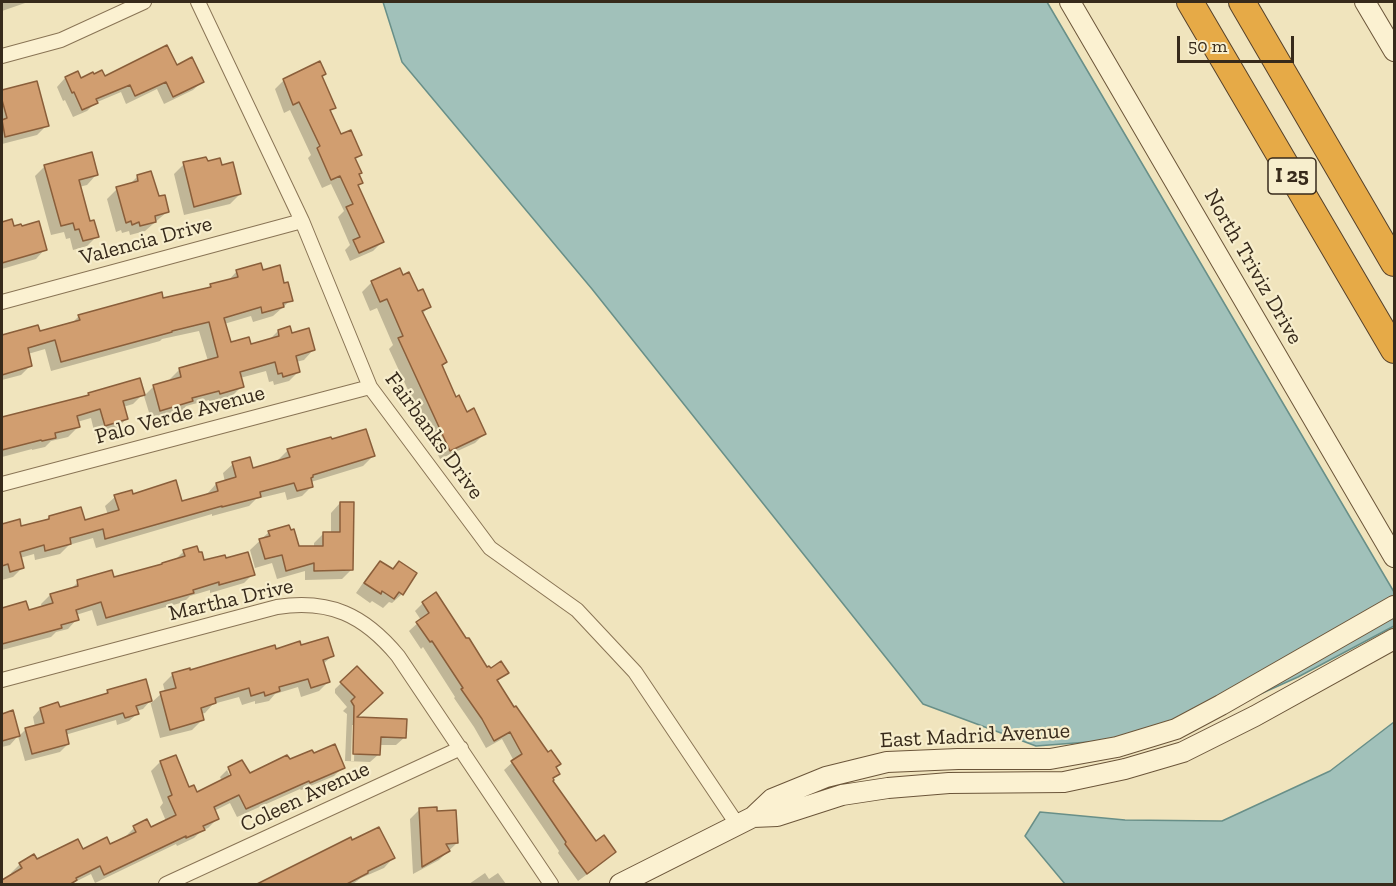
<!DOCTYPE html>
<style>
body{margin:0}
#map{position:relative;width:1396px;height:886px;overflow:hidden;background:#f0e4bd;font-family:"Zilla Slab",serif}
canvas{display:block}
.frame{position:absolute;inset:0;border:3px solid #372a1b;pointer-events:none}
.scale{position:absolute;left:1177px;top:36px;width:117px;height:27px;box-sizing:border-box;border:3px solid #372a1b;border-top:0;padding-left:8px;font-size:18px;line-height:21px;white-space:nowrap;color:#372a1b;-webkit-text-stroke:4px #f7eecd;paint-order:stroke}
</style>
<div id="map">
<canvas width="1396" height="886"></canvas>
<div class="frame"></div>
<div class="scale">50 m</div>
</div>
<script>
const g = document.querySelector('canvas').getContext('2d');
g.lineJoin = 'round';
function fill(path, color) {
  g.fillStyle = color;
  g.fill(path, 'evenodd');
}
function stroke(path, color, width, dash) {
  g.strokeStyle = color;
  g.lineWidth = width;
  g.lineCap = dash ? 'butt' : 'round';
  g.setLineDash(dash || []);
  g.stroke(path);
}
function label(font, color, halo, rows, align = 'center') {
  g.font = font + ' "Zilla Slab",serif';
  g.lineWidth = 4.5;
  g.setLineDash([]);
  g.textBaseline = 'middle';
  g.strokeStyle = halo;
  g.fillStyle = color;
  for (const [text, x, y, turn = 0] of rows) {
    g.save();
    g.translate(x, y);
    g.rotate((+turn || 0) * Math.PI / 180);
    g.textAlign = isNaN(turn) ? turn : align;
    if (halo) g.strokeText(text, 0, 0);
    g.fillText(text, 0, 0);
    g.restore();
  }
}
const water = new Path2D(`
 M383,2H1047L1394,592V626L1298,677L1167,736L1036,746L923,704L592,289L402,62Z
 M1394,722V884H1065L1025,836L1040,812L1125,820L1222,821L1330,771Z`);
const shadow = new Path2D(`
 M2,2H28L2,11Z
 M176,67L202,82L193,90L164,104L157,89L126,104L121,92L95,103L87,111L73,117L65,100L63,101L57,87L65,78L78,73L80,80L104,78Z
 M321,77L335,107L329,112L340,136L360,154L355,160L357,175L361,183L357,186L382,242L373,251L350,261L345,250L350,245L338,217L344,211L331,184L322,188L308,158L311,155L290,110L284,113L275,89L284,80Z
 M36,83L47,125L37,135L2,144V92Z
 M206,163L221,167L240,194L230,204L184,215L174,174L184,164Z
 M45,166L96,175L87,185L79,187L89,223L97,236L87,246L73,250L70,238L66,239L64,232L51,235L35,176Z
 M137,177L158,198L168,211L145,231L130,235L129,231L122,233L121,230L116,232L107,199L117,189L129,185Z
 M20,225L45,249L36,259L2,269V230Z
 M237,271L262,272L283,285L291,300L273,316L253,322L251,316L224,324L230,344L250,345L269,340L278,331L291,335L313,350L304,360L296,362L298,372L289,381L274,385L273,381L269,382L266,371L240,378L242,386L232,396L210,403L209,400L186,406L182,411L151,419L144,396L154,386L171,381L170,379L180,369L208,361L199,331L162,339L160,341L51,371L45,349L28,354L31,365L21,375L2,380V337L37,326L39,333L71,324L79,316L162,300L206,290L211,285L227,282Z
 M372,282L417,293L429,307L422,314L446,362L441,367L456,399L466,414L484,434L475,443L440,459L389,349L393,345L377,308L370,311L362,292Z
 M89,394H143L133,404L123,407L126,419L117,429L95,435L91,418L77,422L78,427L68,437L51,441L45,447L32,450V449L2,457V419L86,397Z
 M288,450L373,456L363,466L311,482L312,486L302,496L287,500L285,492L256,499L249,506L212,516V514L96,548L93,538L69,545L60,554L35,560L34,554L20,558L23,567L13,577L2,580V526L18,521L20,528L46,521L49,517L84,522L108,515L105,506L115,497L132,496L181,503L207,495V494L216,484L225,482L223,473L233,464L252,470L279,462L278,460Z
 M340,503L351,570L342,579L305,580V571L277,579L272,563L255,568L250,550L269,532L298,548H314V543L324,533H331V513Z
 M184,551L203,562L225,560L253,574L244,583L210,593V590L190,596L184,602L97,626L92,610L76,615L77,619L68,629L56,632L51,637L2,650V609L25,603L28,612L42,608L41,604L50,595L70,590L78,582L113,579L174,561Z
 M380,563L391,570L399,563L402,594L392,603L389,602L383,608L372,601L370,603L356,593L370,573Z
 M423,603L487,669L507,672L496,682L558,773L551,781L595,843L614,852L606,860L578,881L558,853L559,851L504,770L514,761L502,739L486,748L474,727L454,698L455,697L423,647L421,649L409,631L421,620L415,611Z
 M300,647L332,656L323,664L329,681L319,691L301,697L298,687L275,694L269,701L255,704V701L242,705L239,697L213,704L205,713L201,714L202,720L192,730L160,738L150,701L143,709L136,711L137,714L129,721L117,725L116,720L65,735L68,744L60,752L25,761L18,736L10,745L2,747V715L12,712L19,736L26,729L35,727L33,717L40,709H58L103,696L108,691L145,680L151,703L161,694L165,692L163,684L173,674L189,672L275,651Z
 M357,668L354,719L405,737L396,745H379V754L370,762L345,761L347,714L343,711L347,707L335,693V689ZM352,725H355L354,761H351Z
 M313,755L343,767L334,776L301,790L300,789L237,817L230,803L214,811L217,819L208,828L201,831L194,838L177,846L176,844L95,883L91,874L71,884H2L12,876L11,873L20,864L33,856L36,861L110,846L126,839L125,837L134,828L146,821L150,829L166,821L160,807L163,803L151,771L160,762L175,757L188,789L196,794L222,781L220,777L229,768L249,775L289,761ZM227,770H231L233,782Z
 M419,810L457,843L439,860L413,874L410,819Z
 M352,842L393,858L384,868L361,878L353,884H259Z
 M485,873L489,879L498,873L506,884H469Z`);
const building = new Path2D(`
 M167,45L177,65L192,57L204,82L173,97L166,82L135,96L130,85L96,99L98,103L82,110L74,92L72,93L65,77L78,71L81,78L93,72L94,74L102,70L105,76Z
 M320,61L326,74L322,76L336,108L330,110L341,134L351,130L362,155L355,158L362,173L359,174L363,183L358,185L384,242L359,253L353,240L360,237L346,207L353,204L340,176L331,180L317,148L320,146L299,102L293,105L283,79Z
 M37,81L49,126L5,137L2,120L7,118L2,100V90Z
 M92,152L98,175L79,180L90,221L94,220L99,237L83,241L79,229L75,230L73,223L61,226L44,165Z
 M206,157L208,161L220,158L222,165L233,162L241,194L194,207L183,162Z
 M151,171L159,196L165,195L169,212L155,216L156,222L140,226L139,222L132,225L131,221L126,223L116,187L138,181L137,175Z
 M12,219L14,226L21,224L22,226L39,221L47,250L2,263V222Z
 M261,263L263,270L280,265L284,283L288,282L293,301L283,303L284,307L262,313L261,307L224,318L231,342L249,337L251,344L279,336L278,330L290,326L292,333L309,328L315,350L296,356L300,372L283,377L282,373L278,374L275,362L240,372L244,387L220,394L219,391L192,398L193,401L160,411L153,385L181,377L179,368L218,357L209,322L172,331V332L61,362L55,340L28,348L32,366L2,375V335L38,325L40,331L80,320L78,315L162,292L163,298L211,287L210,284L238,277L236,270Z
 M400,268L403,275L409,272L418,291L423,289L431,307L422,311L447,362L442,365L456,397L459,395L467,412L474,408L486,434L450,451L398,338L403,336L387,299L380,302L371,281Z
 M140,378L145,395L123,401L128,419L105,426L100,409L77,416L80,427L55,433L56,438L42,441L41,440L2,450V417L89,395L88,393Z
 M366,429L375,456L313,475V477L311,478L313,487L297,491L294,483L260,492L261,497L222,507V506L105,539L103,529L70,538L71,544L45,551L44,545L20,552L24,568L10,572L8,564L2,566V524L20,519L21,526L49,519V516L81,507L85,520L119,510L114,495L132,490L133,494L176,480L182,501L218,491L216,483L236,477L232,462L250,457L253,468L290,457L287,449L331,437L332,439Z
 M340,502H354L353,570L314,571V563L286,571L282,555L265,559L259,539L270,536L268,531L289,525L291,530L294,529L299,546H323V532H340Z
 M197,546L199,552H202L204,560L225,555L226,558L248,552L255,575L219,585V582L193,590L194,593L106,618L101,602L76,610L79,620L61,625L62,628L2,644V608L26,601L29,610L53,603L50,594L78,586L77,580L112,570L114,577L162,564V563L185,556L183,550Z
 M380,561L393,569L399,561L417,573L403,595L399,592L394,599L382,591L381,594L364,583Z
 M436,592L466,638H469L487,667L489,666L491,668L501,661L509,673L497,680L514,707L516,706L548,752L551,750L561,764L556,767L560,774L553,778L554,780L553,781L596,841L604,835L616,852L587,874L565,844L566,842L511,761L522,754L510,732L494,741L482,719L461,689L463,688L432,641L430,642L416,622L429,613L422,602Z
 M328,637L334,656L323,660L330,682L311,688L308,679L279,687L280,691L265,696L264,692L251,696L249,688L215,698L216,703L201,708L204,720L170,730L160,692L176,688L172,673L190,668V670L275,645L276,649L300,641L301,645Z
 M357,666L383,693L357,717L407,719L406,738L381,737L380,755L353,754L354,706L351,701L355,697L340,682Z
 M146,679L152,701L136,706L139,714L125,718L123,713L66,730L69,744L32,754L25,728L44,723L40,708L58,702L60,707L108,693L107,690Z
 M13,710L20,736L2,741V714Z
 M335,744L345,768L310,783L309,781L246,809L239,795L214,807L219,819L203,826L205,830L186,838V836L104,875L100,866L76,878L77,880L69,885H2V880L22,868L19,863L34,854L37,859L78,839L83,849L107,837L110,844L136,832L133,826L147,819L151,827L176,815L168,797L172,795L160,761L176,755L189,787L194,785L197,792L231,775L228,767L242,760L250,773L287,755L290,759L312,750L314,753Z
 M437,807V811L456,810L458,843L446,844L450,851L422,867L419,808Z
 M379,827L395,858L368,871V873L345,885H255L351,837L352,840Z`);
const street = new Path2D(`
 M198,2L302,221L370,387L490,548L577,610L635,672L737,824
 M2,56L61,40L144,2
 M2,302L302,221
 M2,484L370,387
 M2,680L277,607C330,599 364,615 398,656L551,884
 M166,884L461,748`);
const secondary = new Path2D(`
 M1070,2L1394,557
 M1365,2L1394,51
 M753,817L777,816L842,795L888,788L949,783L1064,782L1125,769L1183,752L1255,716L1394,639
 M620,884L753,817L772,799L826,777L887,762L958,759H1050L1117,747L1176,729L1221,705L1394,606`);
const highway = new Path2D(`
 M1190,2L1394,350
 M1242,2L1394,263`);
const shields = [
 [1292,176,48]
];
const shieldNames = [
 ["I 25",1292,176]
];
const streetNames = [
 ["Valencia Drive",146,241,-15],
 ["North Triviz Drive",1253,267,60],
 ["Palo Verde Avenue",180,415,-15],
 ["Fairbanks Drive",434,436,54],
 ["Martha Drive",231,600,-13],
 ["East Madrid Avenue",975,736,-3],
 ["Coleen Avenue",305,797,-25]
];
fill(water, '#a1c1ba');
stroke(water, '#688f88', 1.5);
fill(shadow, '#0003');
fill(building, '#d19e70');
stroke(building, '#8a5e3a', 1.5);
stroke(street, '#897455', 16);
stroke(secondary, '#6b5539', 22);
stroke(highway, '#56412a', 28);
stroke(street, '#fbf1d1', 14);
stroke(secondary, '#fbf1d1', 20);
stroke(highway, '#e6aa47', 26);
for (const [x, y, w] of shields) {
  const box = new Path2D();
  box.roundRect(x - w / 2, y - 18, w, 36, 4.5);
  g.fillStyle = '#f7eecd';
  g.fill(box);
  stroke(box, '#372a1b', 1.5);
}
label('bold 21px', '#372a1b', null, shieldNames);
label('22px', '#372a1b', '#f7eecd', streetNames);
</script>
